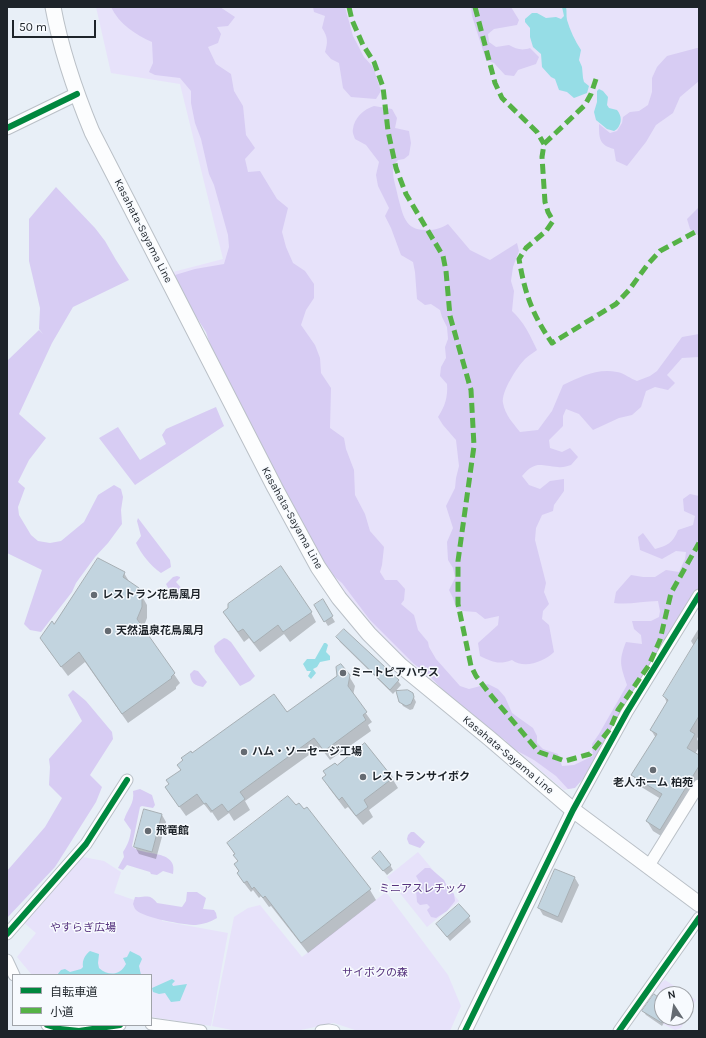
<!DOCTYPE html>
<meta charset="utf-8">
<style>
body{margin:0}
#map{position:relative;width:706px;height:1038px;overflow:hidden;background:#e8eff7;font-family:Karla,"Noto Sans JP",sans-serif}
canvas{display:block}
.frame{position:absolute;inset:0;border:8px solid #1e242a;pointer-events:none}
.legend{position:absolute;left:12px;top:974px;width:140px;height:52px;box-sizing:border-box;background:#f7fafe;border:1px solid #a0a4a9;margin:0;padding:5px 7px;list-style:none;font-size:12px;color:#1e242a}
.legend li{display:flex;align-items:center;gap:8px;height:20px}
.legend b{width:20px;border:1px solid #a0a4a9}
.north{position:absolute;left:654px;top:986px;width:40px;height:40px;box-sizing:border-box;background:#f7fafe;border:1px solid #a0a4a9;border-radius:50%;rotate:348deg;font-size:11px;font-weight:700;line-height:16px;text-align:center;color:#1e242a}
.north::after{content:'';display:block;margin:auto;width:14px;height:18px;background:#656b72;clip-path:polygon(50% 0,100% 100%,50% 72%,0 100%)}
.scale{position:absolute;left:12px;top:20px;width:84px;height:18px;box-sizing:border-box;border:2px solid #1e242a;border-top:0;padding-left:5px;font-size:12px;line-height:14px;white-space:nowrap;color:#1e242a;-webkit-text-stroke:3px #f7fafe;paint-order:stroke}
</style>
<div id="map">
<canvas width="706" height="1038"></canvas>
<div class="frame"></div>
<ul class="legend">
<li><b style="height:5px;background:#00873e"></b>自転車道</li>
<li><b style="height:5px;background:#55b246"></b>小道</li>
</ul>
<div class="north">N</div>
<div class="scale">50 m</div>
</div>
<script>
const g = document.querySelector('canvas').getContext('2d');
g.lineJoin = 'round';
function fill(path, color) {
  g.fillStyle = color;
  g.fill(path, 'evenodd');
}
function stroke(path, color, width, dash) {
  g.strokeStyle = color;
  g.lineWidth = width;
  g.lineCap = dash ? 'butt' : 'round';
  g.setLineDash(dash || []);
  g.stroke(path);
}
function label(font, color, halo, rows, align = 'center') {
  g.font = font + ' Karla,"Noto Sans JP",sans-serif';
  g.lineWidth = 3;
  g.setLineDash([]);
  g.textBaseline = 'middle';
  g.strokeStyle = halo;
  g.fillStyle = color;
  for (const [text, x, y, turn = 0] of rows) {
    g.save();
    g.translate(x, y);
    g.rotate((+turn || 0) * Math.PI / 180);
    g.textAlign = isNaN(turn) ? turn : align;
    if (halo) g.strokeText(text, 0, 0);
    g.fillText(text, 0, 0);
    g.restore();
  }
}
const green = new Path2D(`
 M96,7H699V583L574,788L564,790L402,656L357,612L323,560L233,382L173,272L223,259L180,84L111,73Z
 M418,852L459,901L427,927L387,877Z
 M83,857L104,861L121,872L114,893L163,910L162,921L228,933L211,1026L151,1017V975H32L17,957L36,933L23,922Z
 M386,892L448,975L461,1006L450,1031H358L334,1023L296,1031H237L212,1026L234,917L248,908L260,905L302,957Z
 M665,980L696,1000L681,1028L675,1030L663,1024L667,1018H686V994H665L655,987Z`);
const forest = new Path2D(`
 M111,7H220L235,17L228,26L217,27L221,34L218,43L208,47L216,64L231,74L234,91L243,106L246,135L255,148L245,159L248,172L260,171L277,199L288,208L282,232L286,247L293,263L305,271L314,284V298L306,310L301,325L315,345L320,358L321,373L331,388L330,428L344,438L346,449L354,470L355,495L365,514L370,531L384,547L382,565L380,572L385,580H397L405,589L404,600L401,604L414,615L418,630L428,642L429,647L436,659L460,686L469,689L488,684L498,689L505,697L512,713L533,728L537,736V743L543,749L558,754L562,766L574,765L593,756L592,744L599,734L627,685C621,666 618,662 626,642L642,644L641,635L634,629L632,621H651L659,617L660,611L658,601C643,601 629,605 614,603L616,592L631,575L643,577H655L666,570L679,572L685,559L686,552L676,551L662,559L640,550L638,537L643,533L655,549C667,546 673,543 678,530L693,525L695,516L684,511L683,499L690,494L699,496V590L588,773L575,788L568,789L556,776L534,760L512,748L505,740L485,727L451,699L428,674L414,664L370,620L342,583L328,571L317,555L214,358L206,332L185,300L175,275L195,269L224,264L229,247L228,235L214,185L209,174L201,139L195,123L191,103V91L180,78L155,75L149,72L153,63L152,42C136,35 119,24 111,7Z
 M313,7H345L353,36L364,57L373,67L381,91L376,99L351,97L343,88L339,63L331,59L325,52C328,42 328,37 322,28L325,16L314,12Z
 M471,7H511L519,20L517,25L494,29L488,34L489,42L496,47L509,45C516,49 522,51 530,48L539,57L536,64L518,70L514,76L505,75L494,63L486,60L472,16Z
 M697,48H699V81L680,97L673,113L656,125L646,142L627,166L616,161L614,149C599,145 599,138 599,124L610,133L617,131L622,123L623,117L630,112L639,111L648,105L652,92V78L657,67L667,56Z
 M374,106L392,109L397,118L395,128L409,131L411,143L409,155L404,159L398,160L393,166C392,177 396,186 398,197C403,215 405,231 427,230C436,230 441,228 448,224L470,250L490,260L517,243L519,251L513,267L511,281L514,291L512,311C524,322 530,335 537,350C533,353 528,356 525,359C517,367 501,392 503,403C505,415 513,423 520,432L538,430L552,411L563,385C580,377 597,368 617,372C624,373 631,379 637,381L650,376L657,371L682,337L699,334V357L682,358L667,375L675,383L668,390L655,387L646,391L641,407L632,415L619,418L593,430L579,414L566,409L563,416V426L549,440L550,448L562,452L570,448L578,457L571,465C567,466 562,468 558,467C540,466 536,460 522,476L529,485L540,489L550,481L564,479V491L554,505L553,511L542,515L536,528L535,540L546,583L544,592L549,604L543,611L542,619L549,625L554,652C544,662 524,669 512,660C498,665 493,662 480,656L478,643L498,625L499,616L485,619L476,612L463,611L456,608L453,598L449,590L455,578L453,568L448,560L447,542L453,528L446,506L455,488L456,478L459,466L456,440L443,425L438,417C445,406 448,397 447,384L440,376L441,367L446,358L445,347L448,339L447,327L442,317L440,310L431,304L425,305L417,299L415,272L413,262L401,255L391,228L385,216L389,208L378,186L376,175L379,162L366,145L355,139C354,136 352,132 353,129C354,118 364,109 374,106Z
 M56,187L95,228L105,241L116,260L129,280L73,307L52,343L19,414L46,438L29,460L18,482L25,488L18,507L19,515L31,535L38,541L50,543L61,541L84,522L98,495L114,485L121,489L123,497L121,510L122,524L108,543L95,557L76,583L72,592L41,632L30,630L24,624L42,570L7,553V361L39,330L43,334L39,329L40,308L29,261V219Z
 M699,207V236L690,229L687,219Z
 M216,407L224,426L135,485L99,438L118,427L140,460L166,444L162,435L166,429Z
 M138,518L170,560L171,567L161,573C150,565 142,555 136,543L141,536L137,521Z
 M177,576L180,577V578L176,582L184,591L179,595C172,594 169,590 166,584L173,577Z
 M224,638L227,639L231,642L255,676L250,681L240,686L215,652L214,646L218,642Z
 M194,670L198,671L207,682L203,687C194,685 191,683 190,674Z
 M73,690L86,701L112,732L113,739L90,775L102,787L96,802L55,867L7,918V871L45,827L62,798L49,785L50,767L49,759L82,721L68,695Z
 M140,789L152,795L155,805L153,808L142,806L140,807L132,846C140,857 179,848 173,874L163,871L157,875L151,874L150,872L127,865L123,870L118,868L124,857L123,852C128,844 130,839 131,830L124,820C127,809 135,804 133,791Z
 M411,832H414L425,842L420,848L409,844L407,839L408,835Z
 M425,868H430L444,880L447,886L454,894L455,901L447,911L436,918L431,917L427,910L430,907L427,904L420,905L417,902L416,890L421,885L416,876Z
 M187,892H197L206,898L203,909L214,910L216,913L217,918C210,922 204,924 196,925C184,925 144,918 136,910C134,908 134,906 133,904L135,897C146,898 149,893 157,903L182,907L186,901Z`);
const water = new Path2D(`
 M562,7H566C567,11 566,16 567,20C570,30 575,41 581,50L579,60L582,67L583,78L584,82L589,86L587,93L574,98L567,92L559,90L555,79L551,77L542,67L541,54L533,47L530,37V28L525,22V19L532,13H537L546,18L556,17L561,19L564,16Z
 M599,89L603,91L608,97L607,105L609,108L617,110C622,116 622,123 617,129L614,131L607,129L596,120L594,112L597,102V91Z
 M324,643H326L328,645L326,652L330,656V660L320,662L317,667L313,669L316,673L311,679L308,676L311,671H307L303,664L307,659H315Z
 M90,951L99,954L98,963L99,968C108,976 120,976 126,964L123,958L127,957L130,951L140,956L142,959L139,966L141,975H57L61,970L65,969L70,972L81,969L83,967C82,960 85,955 90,951Z
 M172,979L175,981L172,984L173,986L187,984L180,1001L171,1002L165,993L159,994L153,992L152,988Z`);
const shadow = new Path2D(`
 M124,573L130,583L138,589L147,605V618L143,628L180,683L176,687V689L128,723L85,662L68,676L47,648L41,638L54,625Z
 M322,600L335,622L328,626L315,605Z
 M229,608L311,612L316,622L290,642L284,634L260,652L249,638L244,642L230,622L224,612Z
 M699,628V735L697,739L699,743V747L695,754L699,756V785L666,839L653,831L647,821L661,799L638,785L633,775L656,738L651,730L667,703L664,696L694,646L691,641Z
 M337,637L398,681L401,685L393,694L340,642Z
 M349,676L355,686L353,695L372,722L368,725L371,731L330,760L320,747L245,801L250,810L234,821L229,813L218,821L212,812L211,813L204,804L186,816L166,788L181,770L178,765L191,755L287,714Z
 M412,694L416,702L413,709L410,710L403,706L400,701Z
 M337,767L392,778L398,788L369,810L373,817L363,825L348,807L345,809L329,788L323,778Z
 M295,807L304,811L307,808L370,890L376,900L308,953L271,906L269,907L261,896L259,898L253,890L251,892L244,883L238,873L239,872L235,864L238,862L234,855H235L228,843Z
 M162,815L166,822L156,859L139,854L135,847Z
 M376,862L390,865L393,870L387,875Z
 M575,878L579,885L562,923L543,915L539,908Z
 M469,917L471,922L450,941L437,924Z
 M662,1001V1018H667L662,1026L646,1015L643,1011Z`);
const building = new Path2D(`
 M98,558L125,572L123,577L139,588L142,594V607L137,619L175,673L171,677L172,678L122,714L79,652L61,667L40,638L52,621L54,624Z
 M281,566L312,612L283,632L278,625L254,643L243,629L238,632L223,612L228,608V604Z
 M323,599L333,616L324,622L314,605Z
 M344,629L399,680L390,690L336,637Z
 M699,636V716L690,731L695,734L687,748L699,755V766L660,830L646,821L662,794L631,775L657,734L650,730L668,700L663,696Z
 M341,664L350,675L348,686L367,712L363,715L366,720L324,751L314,738L240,792L245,799L228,812L222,804L212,811L206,803L204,804L197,794L179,807L165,787L169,784L166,780L181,770L177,765L183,760L181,758L191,751L192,753L274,694L287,712L337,676L336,667Z
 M408,690L413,693L414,697L411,704L406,706L399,702L396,691Z
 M365,743L393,778L364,800L368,807L356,816L342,797L339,800L322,778L326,775L323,771L335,763L337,765Z
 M288,796L296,805L299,803L304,809L307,807L371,889L301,943L265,896L263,898L254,887L252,889L247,881L244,883L237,873L239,871L234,864L238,861L233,855L235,854L227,843Z
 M144,809L162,814L152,852L134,847Z
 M380,851L391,865L383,871L372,858Z
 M555,869L575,877L558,917L538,908Z
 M459,904L470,916L447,937L436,924Z
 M654,994L662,1000V1023L642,1011Z`);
const minor = new Path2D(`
 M573,810L627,712L699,595
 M648,867L699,785
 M7,934L86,844L127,780
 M7,960L14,975
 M151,1024L201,1031
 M47,1025L60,1029L79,1031L120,1025
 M321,1031L329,1030L334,1031
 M619,1031L699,918`);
const tertiary = new Path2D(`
 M7,128L77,94
 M465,1031L573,810`);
const secondary = new Path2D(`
 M53,7C61,50 75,91 92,132L275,488L318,567L339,598L369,634L400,665L489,738L573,810L699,904`);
const quiet = new Path2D(`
 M349,7L352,20L363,45L374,62L383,87L388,131L396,168L406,194L443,256L446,271L450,316L471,390L474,446L458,561V604L471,666L476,676L489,693L539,752L565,761L590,754L610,729L618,710L649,665L660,640L671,593L699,543
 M475,7L495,83L502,98L537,132L544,144
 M596,79L591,94L585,105L544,144L542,157L545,202L548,212L553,221L546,231L526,248L519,259C525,294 532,314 552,343L616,304L629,290L648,264L660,251L699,230`);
const cycleway = new Path2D(`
 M7,128L77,94
 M7,934L86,844L127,780
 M47,1025L60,1029L79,1031L120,1025
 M465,1031L573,810L627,712L699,595
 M619,1031L699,918`);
const markers = [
 [94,595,4,"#656b72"],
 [108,631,4,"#656b72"],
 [343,673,4,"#656b72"],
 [244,752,4,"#656b72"],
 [653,770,4,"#656b72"],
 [363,777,4,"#656b72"],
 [148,831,4,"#656b72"]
];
const streetNames = [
 ["Kasahata-Sayama Line",143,231,63],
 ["Kasahata-Sayama Line",292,518,61],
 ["Kasahata-Sayama Line",508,755,40]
];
const poiNames = [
 ["レストラン花鳥風月",102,595],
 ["天然温泉花鳥風月",116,631],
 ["ミートピアハウス",351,673],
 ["ハム・ソーセージ工場",252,752],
 ["レストランサイボク",371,777],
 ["老人ホーム 柏苑",653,783,"center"],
 ["飛竜館",156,831]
];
const parkNames = [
 ["ミニアスレチック",423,889],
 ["やすらぎ広場",83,928],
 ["サイボクの森",375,973]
];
fill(green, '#e7e2fa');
fill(forest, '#d7ccf3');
fill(water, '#96dde6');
fill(shadow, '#0003');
fill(building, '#c2d4df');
stroke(building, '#a7afb4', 1);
stroke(minor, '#bac0c7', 13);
stroke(tertiary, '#bac0c7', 15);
stroke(secondary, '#bac0c7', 17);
stroke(minor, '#fcfdfe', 11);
stroke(tertiary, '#fcfdfe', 13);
stroke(secondary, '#fcfdfe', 15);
stroke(quiet, '#55b246', 5, [10, 5]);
stroke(cycleway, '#00873e', 6);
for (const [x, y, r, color] of markers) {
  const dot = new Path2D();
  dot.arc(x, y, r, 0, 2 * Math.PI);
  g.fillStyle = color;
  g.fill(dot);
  stroke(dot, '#f7fafe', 1.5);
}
label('11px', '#1e242a', '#f7fafe', streetNames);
label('bold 11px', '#1e242a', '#f7fafe', poiNames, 'left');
label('11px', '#55327d', '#f7fafe', parkNames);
</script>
